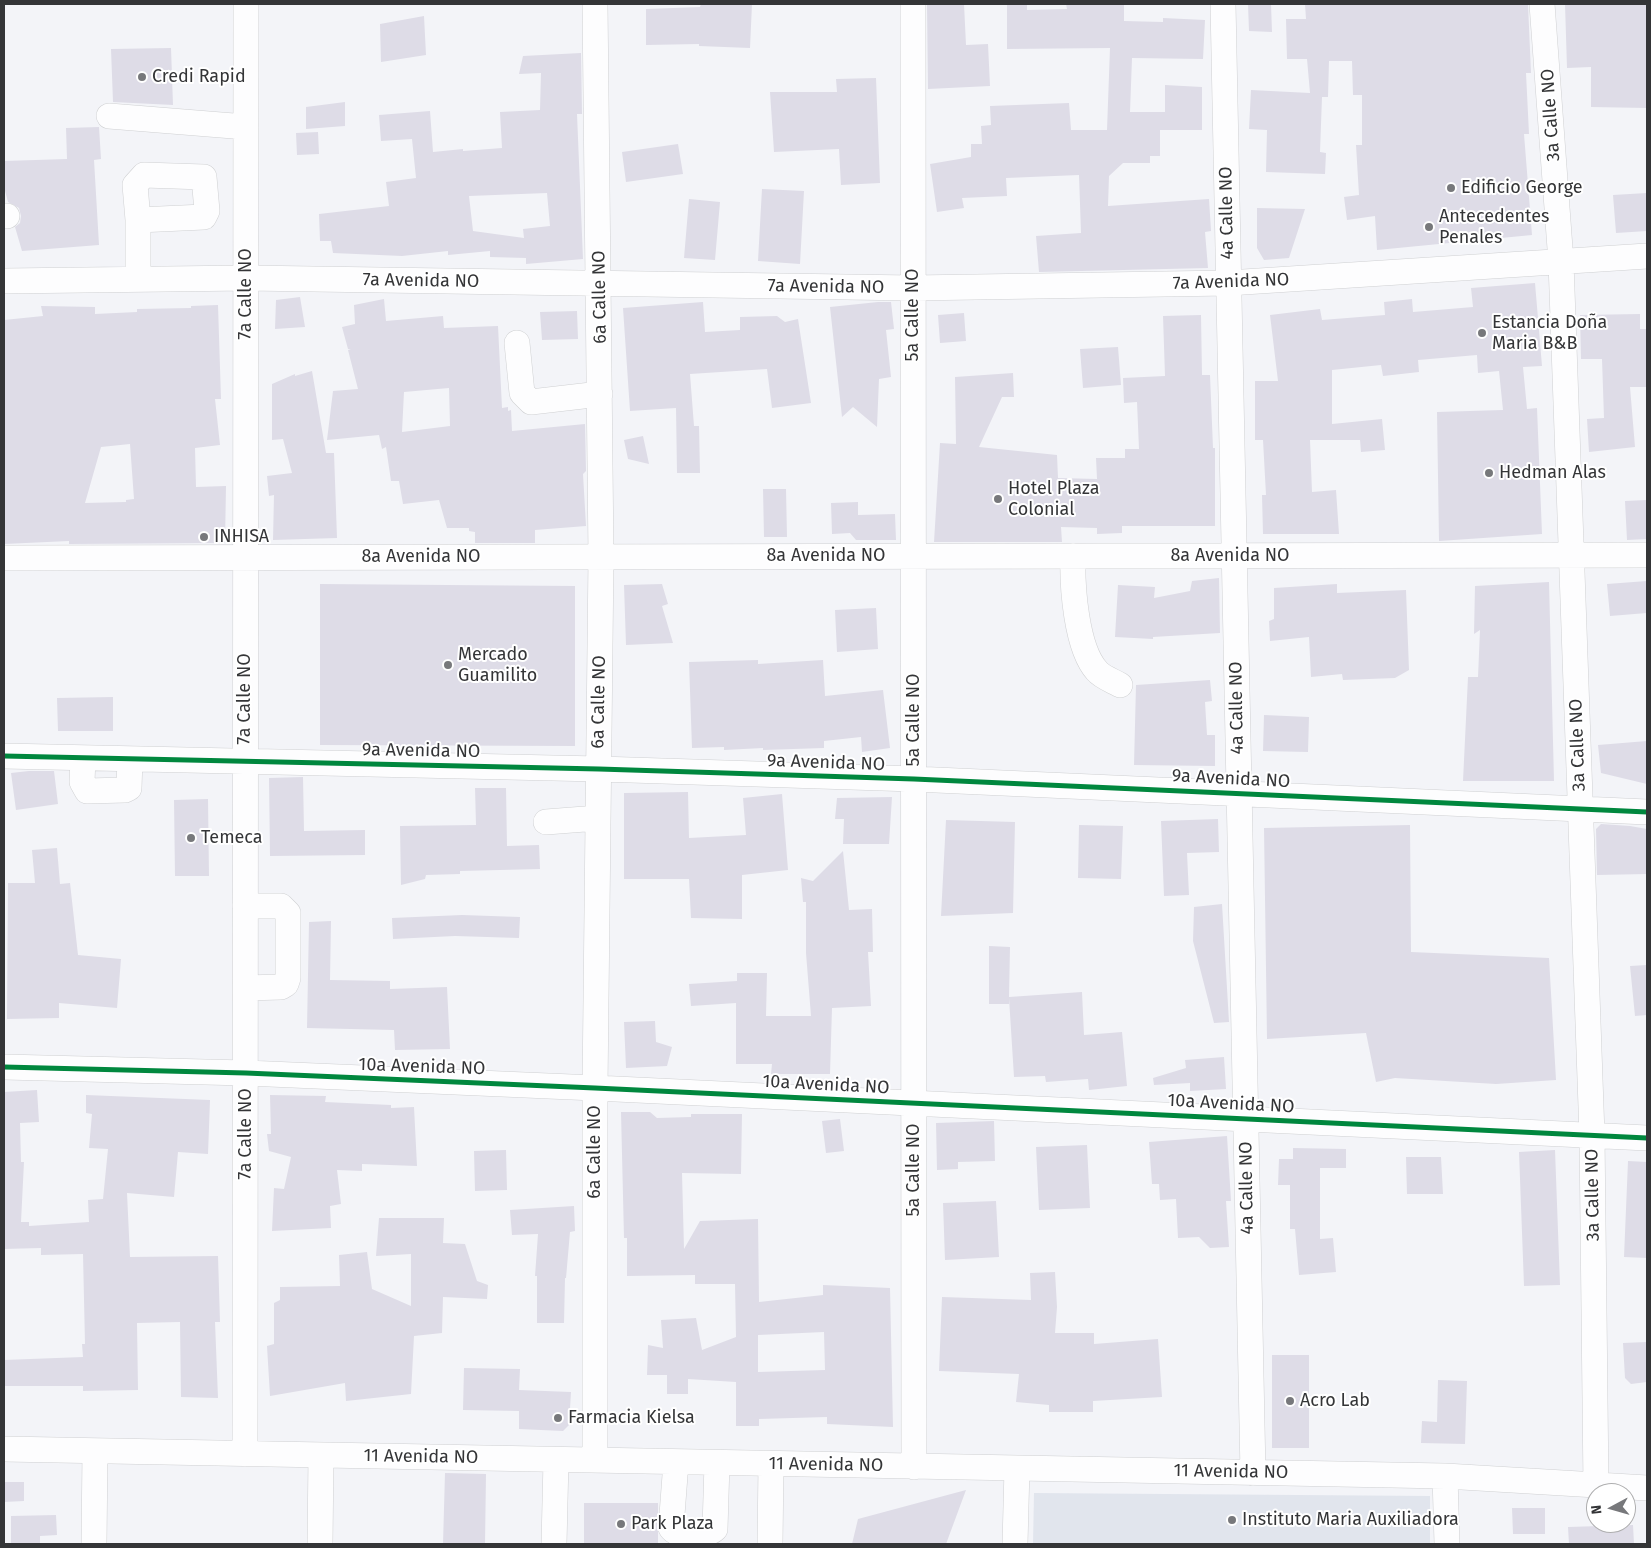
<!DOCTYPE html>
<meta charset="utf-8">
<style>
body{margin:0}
#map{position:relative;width:1651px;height:1548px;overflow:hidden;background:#f3f4f8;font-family:"Fira Sans",sans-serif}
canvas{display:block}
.frame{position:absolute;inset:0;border:5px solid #343537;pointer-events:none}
.north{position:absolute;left:1586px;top:1483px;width:50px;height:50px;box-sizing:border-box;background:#fff;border:1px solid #aeaeaf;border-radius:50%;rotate:264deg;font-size:14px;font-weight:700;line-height:20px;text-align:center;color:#343537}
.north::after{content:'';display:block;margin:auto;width:18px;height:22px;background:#77787b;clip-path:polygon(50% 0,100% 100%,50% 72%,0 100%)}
</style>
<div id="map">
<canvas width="1651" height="1548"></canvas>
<div class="frame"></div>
<div class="north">N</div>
</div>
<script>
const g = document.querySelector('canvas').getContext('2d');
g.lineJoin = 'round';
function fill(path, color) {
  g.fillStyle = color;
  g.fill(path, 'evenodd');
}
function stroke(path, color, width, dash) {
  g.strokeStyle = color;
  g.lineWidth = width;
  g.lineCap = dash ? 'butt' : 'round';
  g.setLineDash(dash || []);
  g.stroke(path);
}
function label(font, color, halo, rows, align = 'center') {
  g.font = font + ' "Fira Sans",sans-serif';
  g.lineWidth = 4;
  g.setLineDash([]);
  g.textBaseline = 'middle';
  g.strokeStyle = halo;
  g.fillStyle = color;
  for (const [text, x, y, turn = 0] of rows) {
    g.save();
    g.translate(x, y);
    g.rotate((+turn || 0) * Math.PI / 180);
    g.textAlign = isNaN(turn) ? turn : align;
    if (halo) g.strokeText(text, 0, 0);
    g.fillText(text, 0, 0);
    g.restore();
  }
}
const built = new Path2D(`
 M1034,1493L1430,1496V1544H1033Z`);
const building = new Path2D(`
 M701,4H752L750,48L699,46V44L646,45V9L700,7Z
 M927,4H964L966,45L988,44L990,86L928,89Z
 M1007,4H1027V10L1067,9L1066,4H1124V21L1163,22V18L1205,20L1203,59L1132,58L1130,112H1165V85L1202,87V130H1160V156H1150V163H1123L1109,176L1108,206L1209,199L1211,231L1205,232L1208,268L1039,272L1036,236L1081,233L1079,175L1006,178L1007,196L962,198L964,208L937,212L930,164L971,157V144H982L981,126L991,125L990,106L1069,103L1071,130H1107L1110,48L1007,49Z
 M1248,4H1271L1272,32L1249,31Z
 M1305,4H1528L1531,73H1526L1529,134H1524L1532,235L1377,250L1375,216L1347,220L1344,197L1359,195L1356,145H1362V95H1353L1352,61H1329L1328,97H1322L1320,152L1326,153L1325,174L1266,172L1267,130L1249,129L1251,90L1310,93L1307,59H1287L1286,19H1306Z
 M1565,4H1647V108L1591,107V67L1567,68Z
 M424,16L426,55L381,62L380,24Z
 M171,48L173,105L113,102L111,49Z
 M581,53L582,114H577L583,259L526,264V258L490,257V251L448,255V251L402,256L333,253L331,241H320L319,214L389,206L386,182L416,178L412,139L381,141L379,115L430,111L433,152L463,149V151L502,148L500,112L540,110L541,73L519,74L523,56ZM547,193L550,226L523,229L524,238L473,231L469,196Z
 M876,78L880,183L841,185L839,149L774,152L770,92H837L836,79Z
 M345,102V126L306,129V107Z
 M99,127L101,159L94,160L99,245L22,251L15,227L20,223L21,216L19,208L8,202L4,187V161L67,159L66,128Z
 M318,132L319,154L297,155L296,133Z
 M678,144L683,174L626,182L622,152Z
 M762,189L804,191L800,264L758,261Z
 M1647,193V231L1616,233L1613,195Z
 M689,199L720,202L715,260L684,258Z
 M1257,208L1305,209L1289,258L1264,260L1257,248Z
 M1535,283L1542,366L1523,367L1527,409L1537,408L1542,534L1439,541L1437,412L1503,410L1499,371L1478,373L1477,355L1418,360L1419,372L1383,376L1381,365L1332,370V424L1382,419L1385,450L1361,452L1360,440H1310L1312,492L1336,490L1339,534H1263L1262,495H1266L1263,440H1255V381H1278L1270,315L1320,309L1322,320L1385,315L1384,302L1412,299L1413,312L1473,307L1471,288Z
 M300,297L305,327L275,329L276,300Z
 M384,299L386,321L443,316L444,328L498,326L502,408L508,407V411L511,410L512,431L585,424L586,471L583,474L586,526L535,530V543H475V532L469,531V528H447L439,500L403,504L399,481H391L386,447L382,449L379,435L327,440L333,391L358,389L348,350L351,349H348L342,327L355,324L354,305ZM449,388L450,426L402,432L404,392Z
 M703,302L705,332L740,330V317L777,316L785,322L798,319L811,403L772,408L767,369L690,374L694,426H699L700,473H677L676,408L630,411L623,308Z
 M878,302H891L894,329L886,330L891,377L879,379L877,427L853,407L842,417L830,307Z
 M218,305L221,399H215L220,445L195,448L196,487L226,486L225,543L69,544V541L4,544V320L43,316L41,306L95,307V314L137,312V309L191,308V306ZM130,444L134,499L126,500V502L85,503L101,447Z
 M577,311L578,339L542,340L540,312Z
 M964,313L966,341L940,343L938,315Z
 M1640,314V329H1647V387H1630L1635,447L1589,452L1587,419L1604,418L1602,359H1581L1580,315Z
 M1201,315L1202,375H1210L1213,448H1215V526H1122V533L1097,534V528L1061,527L1062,542H934L940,443L956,444L955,377L1013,373L1014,397H1002L979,447L1057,455L1058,478L1097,479L1096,458H1125V449H1139L1137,402L1124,403L1123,378L1165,376L1163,316Z
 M1118,347L1121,385L1083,388L1080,349Z
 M312,371L326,453H334L337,538L273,540L274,495L269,496L267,476L292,473L283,439L272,440V384L295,374V376Z
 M643,436L649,464L628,459L624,440Z
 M763,489H786L787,537H764Z
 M1647,500V539L1627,540L1625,501Z
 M858,502V515L895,514L896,540H856L850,533L832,534L831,503Z
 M1219,578L1220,633L1153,637V639L1115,637L1118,585L1155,587L1154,598L1190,591L1192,581Z
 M1647,581V613L1610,616L1607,584Z
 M1549,582L1554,781H1463L1468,677H1478L1480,630L1474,634L1475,586Z
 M320,584L575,586V746L320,745Z
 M662,584L668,604L662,606L673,643L626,645L624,585Z
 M1337,584V593L1406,590L1409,670L1395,678L1343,680L1342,674L1311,677L1309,637L1270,641L1269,621L1274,619V588Z
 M876,608L878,649L837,652L835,610Z
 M758,660V664L823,660L825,696L883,690L890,748L862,752L861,737L824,741V748L763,750V748L724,750V747L692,748L689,662Z
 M1210,680L1212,701L1205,702L1207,735H1215V766L1134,765L1136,685Z
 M113,697V731H58L57,698Z
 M1264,715L1309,717L1308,752L1263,751Z
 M1647,741V784L1601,773L1598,745Z
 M29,771H54L58,804L16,810L11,773Z
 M303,777L304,831L365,830V855L270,856L269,778Z
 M475,788H506L507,846L539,845L540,869L460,871V874L426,875L425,879L401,885L400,826L476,825Z
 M688,792L689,838L746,835L743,798L782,794L788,870L742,875V919L691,918L689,879H624V793Z
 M892,797L889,844H843L844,819H835L837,798Z
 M208,799L209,876H175L174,800Z
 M1218,819L1219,852L1187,853L1189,895L1164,896L1161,821Z
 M946,820L1015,822L1013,913L941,916Z
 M1601,824L1630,826L1647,829V874L1597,875L1596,829Z
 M1079,825L1123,826L1121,879L1078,878Z
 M1410,825L1411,952L1549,958L1556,1080L1496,1084L1395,1078L1376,1082L1366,1033L1267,1039L1264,828Z
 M57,848L60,884L70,883L78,955L121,959L117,1008L59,1003V1018L7,1019L8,883H35L32,850Z
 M843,851L849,910L872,909L873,952H868L871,1006L832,1008L830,1074H771L772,1064H736V1003L691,1006L689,984L737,981V973H767L766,1016H811L806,953V902H803L801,878L813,881Z
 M1222,904L1229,1022L1214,1023L1193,941L1194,907Z
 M462,915L520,917L519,938L455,936L393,939L392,918Z
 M331,921L330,980L390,981V989L447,987L450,1049L395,1050L394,1030L307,1028L309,922Z
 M989,946L1010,947L1009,997L1082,992L1084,1035L1122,1032L1127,1086L1089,1090L1088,1079L1046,1082L1045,1076L1014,1077L1009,998V1004H989Z
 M1647,965V1015L1635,1016L1630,966Z
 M655,1021L656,1042L672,1047L667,1066L626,1068L624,1022Z
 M1224,1057L1226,1089L1190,1091V1083L1154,1085L1153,1078L1186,1068L1185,1060Z
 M37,1090L39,1122L20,1123L21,1162H24L21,1222H29V1226L89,1222L88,1200L103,1199L108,1149L89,1148L92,1114L86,1113V1095L210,1100L208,1154L178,1152L174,1197L127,1193L130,1257L218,1256L220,1322H215L218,1398L181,1397L180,1322L137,1323L138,1390L83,1391V1386H4V1360L83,1357L82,1344H85L83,1254L41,1255V1248L4,1249V1092Z
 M270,1095L326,1096L325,1102L391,1105V1108L414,1107L417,1166L362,1164V1171L337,1170L341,1204L330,1206L331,1228L272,1231L274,1188L284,1189L291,1157L269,1151L267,1134H271Z
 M621,1112H650L657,1118L691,1117V1114H742L741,1174L682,1173L684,1249L700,1221L758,1219L759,1302L823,1295V1285L890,1288L893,1427L827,1424V1417L759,1419V1426H736V1382L688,1379V1394H667V1375H647L648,1345L663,1348L661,1320L696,1318L702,1350L736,1337L735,1284H695V1275L627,1276V1238H624ZM824,1332L825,1370L758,1372V1335Z
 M840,1119L844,1151L826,1153L822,1121Z
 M994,1121L995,1161L958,1162V1169L937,1170L936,1123Z
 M1227,1136L1231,1201H1226L1229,1247L1210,1248L1199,1237L1178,1238L1176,1199L1160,1200L1159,1184H1152L1149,1142Z
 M1087,1145L1090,1208L1039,1210L1036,1147Z
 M1293,1148L1346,1149V1168H1320V1239L1333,1238L1336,1272L1299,1275L1295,1229H1290V1185H1278L1279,1159H1293Z
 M506,1150L507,1190L475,1191L474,1151Z
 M1555,1150L1560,1285L1524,1286L1519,1152Z
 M1406,1157H1441L1443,1194H1407Z
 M1628,1161L1647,1162V1258L1624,1257Z
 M996,1201L999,1257L945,1260L943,1203Z
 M574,1206L575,1231L570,1232L566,1278H565L564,1323H537V1276H535L538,1234L512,1235L510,1210Z
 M379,1218H444L443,1243L465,1244L477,1281L488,1285L487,1299L443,1297L442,1333L414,1336L411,1394L346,1401L345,1383L270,1396L267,1346L274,1344V1303L280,1300V1287L340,1286L339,1255L367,1252L372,1289L411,1306V1254L376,1256Z
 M1055,1272L1057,1307L1055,1333H1094V1344L1158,1339L1162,1397L1093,1401V1412H1049V1405L1016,1402L1019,1374L939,1371L942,1297L1031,1300L1030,1273Z
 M1647,1342V1382L1631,1384L1625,1378L1623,1343Z
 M1272,1355H1309V1448H1272Z
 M464,1368L520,1369L519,1390L571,1392L569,1425L563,1431L519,1429V1411L463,1410Z
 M1438,1380L1467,1381L1465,1444L1421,1443L1422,1421L1437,1422Z
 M445,1473L486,1474L485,1544H443Z
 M4,1482H24V1501L4,1502Z
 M966,1490L946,1544H852L858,1519Z
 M584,1503H658V1544H584Z
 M1512,1508H1545V1534H1513Z
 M56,1515L57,1535L40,1536V1544H11V1516Z
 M1633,1525L1634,1544H1569L1568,1527Z`);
const minor = new Path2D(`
 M595,4L601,557L595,1088V1460
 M913,4L914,1467
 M1223,4L1253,1473
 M1542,4L1561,262L1592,1135L1596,1487
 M109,116L246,127
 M4,216H7
 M138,279V220L135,185L144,175L204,177L207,211L204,217L138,220
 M4,281L247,278L913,288L1228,283L1647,256
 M517,343L522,393L531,402L600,394
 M1073,556C1072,586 1076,648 1097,671C1102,677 1113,681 1120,685
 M4,558L1647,555
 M4,756L599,769L914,779L1647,812
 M83,758L82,782L87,791L125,790L129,788L130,759
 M546,822L598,818
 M245,906H281L288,913V978L286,984L281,987L246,988
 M4,1067L246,1073L595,1088L1647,1138
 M4,1449L1445,1476L1647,1488
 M245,1454L246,4
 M676,1462L671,1528C678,1538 708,1536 715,1529L717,1463
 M1445,1476L1447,1544
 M94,1544L95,1451
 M320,1544L321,1455
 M554,1544L556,1460
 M770,1544L771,1464
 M1015,1544L1017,1468`);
const cycleway = new Path2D(`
 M4,756L599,769L914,779L1647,812
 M4,1067L246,1073L595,1088L1647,1138`);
const markers = [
 [142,77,5,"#77787b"],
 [1451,188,5,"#77787b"],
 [1429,227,5,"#77787b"],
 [1482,333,5,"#77787b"],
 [1489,473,5,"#77787b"],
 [998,499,5,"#77787b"],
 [204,537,5,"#77787b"],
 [448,665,5,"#77787b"],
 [191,838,5,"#77787b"],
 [1290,1401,5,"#77787b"],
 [558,1418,5,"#77787b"],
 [1232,1520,5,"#77787b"],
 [621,1524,5,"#77787b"]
];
const poiNames = [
 ["Credi Rapid",152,77],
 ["Edificio George",1461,188],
 ["Antecedentes",1439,217],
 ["Penales",1439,238],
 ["Estancia Doña",1492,323],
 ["Maria B&B",1492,344],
 ["Hedman Alas",1499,473],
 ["Hotel Plaza",1008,489],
 ["Colonial",1008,510],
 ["INHISA",214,537],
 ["Mercado",458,655],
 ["Guamilito",458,676],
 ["Temeca",201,838],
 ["Acro Lab",1300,1401],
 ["Farmacia Kielsa",568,1418],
 ["Instituto Maria Auxiliadora",1242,1520],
 ["Park Plaza",631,1524]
];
const streetNames = [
 ["3a Calle NO",1551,115,-94],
 ["4a Calle NO",1227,213,-91],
 ["7a Avenida NO",421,281,1],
 ["7a Avenida NO",1231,282,-2],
 ["7a Avenida NO",826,287,1],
 ["7a Calle NO",246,294,-90],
 ["6a Calle NO",600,297,-91],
 ["5a Calle NO",913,315,-90],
 ["8a Avenida NO",826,556],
 ["8a Avenida NO",1230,556],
 ["8a Avenida NO",421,557],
 ["7a Calle NO",245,699,-90],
 ["6a Calle NO",599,702,-89],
 ["4a Calle NO",1237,708,-91],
 ["5a Calle NO",914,720,-90],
 ["3a Calle NO",1578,745,-92],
 ["9a Avenida NO",421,751,1],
 ["9a Avenida NO",826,763,2],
 ["9a Avenida NO",1231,779,3],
 ["10a Avenida NO",422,1067,2],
 ["10a Avenida NO",826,1085,3],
 ["10a Avenida NO",1231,1104,3],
 ["7a Calle NO",246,1134,-90],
 ["6a Calle NO",595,1152,-90],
 ["5a Calle NO",914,1170,-90],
 ["4a Calle NO",1247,1188,-91],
 ["3a Calle NO",1593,1195,-91],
 ["11 Avenida NO",421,1457,1],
 ["11 Avenida NO",826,1465,1],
 ["11 Avenida NO",1231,1472,1]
];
fill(built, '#e1e5ed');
fill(building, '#dedce7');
stroke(minor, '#cfd0d2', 26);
stroke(minor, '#fdfdfe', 25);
stroke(cycleway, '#00873e', 5);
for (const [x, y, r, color] of markers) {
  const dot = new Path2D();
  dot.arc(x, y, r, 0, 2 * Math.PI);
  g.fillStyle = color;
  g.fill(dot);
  stroke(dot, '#fff', 2);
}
label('18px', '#343537', '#fff', poiNames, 'left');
label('18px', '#343537', '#fff', streetNames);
</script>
